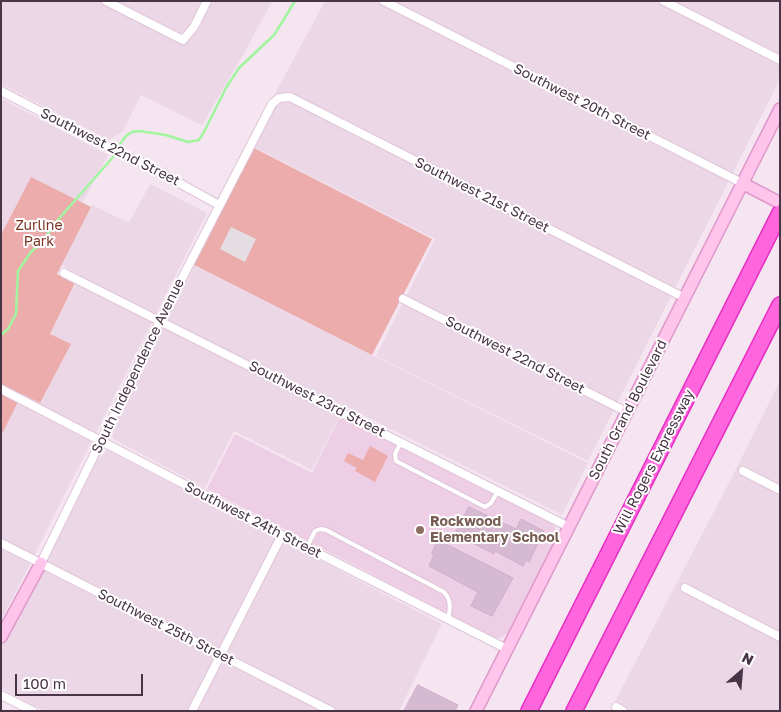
<!DOCTYPE html>
<style>
body{margin:0}
#map{position:relative;width:781px;height:712px;overflow:hidden;background:#f4e5f0;font-family:"Golos Text",sans-serif}
canvas{display:block}
.frame{position:absolute;inset:0;border:2px solid #473444;pointer-events:none}
.north{position:absolute;left:716px;top:647px;width:50px;height:50px;-webkit-text-stroke:4px #fff;paint-order:stroke;rotate:27deg;font-size:14px;font-weight:700;line-height:20px;text-align:center;color:#473444}
.north::after{content:'';display:block;margin:auto;width:18px;height:22px;background:#473444;clip-path:polygon(50% 0,100% 100%,50% 72%,0 100%)}
.scale{position:absolute;left:15px;top:674px;width:128px;height:22px;box-sizing:border-box;border:2px solid #473444;border-top:0;padding-left:6px;font-size:15px;line-height:18px;white-space:nowrap;color:#473444;-webkit-text-stroke:4px #fff;paint-order:stroke}
</style>
<div id="map">
<canvas width="781" height="712"></canvas>
<div class="frame"></div>
<div class="north">N</div>
<div class="scale">100 m</div>
</div>
<script>
const g = document.querySelector('canvas').getContext('2d');
g.lineJoin = 'round';
function fill(path, color) {
  g.fillStyle = color;
  g.fill(path, 'evenodd');
}
function stroke(path, color, width, dash) {
  g.strokeStyle = color;
  g.lineWidth = width;
  g.lineCap = dash ? 'butt' : 'round';
  g.setLineDash(dash || []);
  g.stroke(path);
}
function label(font, color, halo, rows, align = 'center') {
  g.font = font + ' "Golos Text",sans-serif';
  g.lineWidth = 4;
  g.setLineDash([]);
  g.textBaseline = 'middle';
  g.strokeStyle = halo;
  g.fillStyle = color;
  for (const [text, x, y, turn = 0] of rows) {
    g.save();
    g.translate(x, y);
    g.rotate((+turn || 0) * Math.PI / 180);
    g.textAlign = isNaN(turn) ? turn : align;
    if (halo) g.strokeText(text, 0, 0);
    g.fillText(text, 0, 0);
    g.restore();
  }
}
const residential = new Path2D(`
 M1,1H272L247,48L202,125L141,95L123,131L109,140L1,84Z
 M325,1H780V79L588,461L376,356L435,239L248,144Z
 M2,99L108,155L82,203L31,177L1,235Z
 M150,184L207,213L1,621V436L22,394L40,403L70,344L50,334L80,275L61,265L92,205L129,223Z
 M194,266L588,463L562,515L345,406L312,470L234,431L205,488L114,439L110,432Z
 M780,381V711H610L732,477Z
 M107,450L442,624L399,711H45L1,688V646L97,461Z`);
const education = new Path2D(`
 M340,417L552,523L555,527L557,538L507,634L501,638H495L207,489L235,434L312,473Z`);
const green = new Path2D(`
 M254,148L432,239L372,355L194,265Z
 M31,177L91,207L57,274L75,283L50,334L71,344L40,403L22,394L1,436V235Z
 M370,446L388,456L375,482L355,471L357,468L344,461L348,453L363,460Z`);
const parking = new Path2D(`
 M231,227L256,239L245,262L220,249Z`);
const stream = new Path2D(`
 M120,144L126,136L132,132L139,131L166,135L188,142L199,140L204,132L226,88L239,68L274,35L295,1
 M1,335L8,329L16,314L18,271L31,252L43,241L56,222L114,156`);
const building = new Path2D(`
 M469,507L516,529L521,519L544,531L529,562L526,560L523,566L495,551L494,554L455,534Z
 M438,540L513,578L492,616L471,606L478,592L429,566L434,555L432,554Z
 M418,685L458,705L455,711H404Z`);
const lane = new Path2D(`
 M401,442L395,454L396,461L485,507L491,503L498,491
 M307,547L315,531L320,529L326,530L444,592C452,601 450,609 448,620`);
const street = new Path2D(`
 M106,1L183,40L194,27L207,1
 M384,1L742,183
 M664,1L780,60
 M1,91L126,156L141,162L219,205
 M64,273L569,527
 M403,299L627,412
 M1,389L282,535L507,649
 M743,471L780,490
 M1,543L331,711
 M41,563L160,321L272,104L279,98L290,97L685,298
 M685,588L780,637
 M1,695L33,711
 M616,707L623,711
 M192,711L282,535`);
const secondary = new Path2D(`
 M742,183L780,203
 M1,637L41,563
 M476,711L780,109`);
const highway = new Path2D(`
 M529,711L780,213
 M574,711L780,305`);
const markers = [
 [420,530,5,"#8d6e63"]
];
const streetNames = [
 ["Southwest 20th Street",582,102,27],
 ["Southwest 22nd Street",110,147,27],
 ["Southwest 21st Street",482,195,27],
 ["Southwest 22nd Street",515,355,27],
 ["South Independence Avenue",138,366,-64],
 ["Southwest 23rd Street",317,399,27],
 ["South Grand Boulevard",628,410,-63],
 ["Will Rogers Expressway",654,462,-63],
 ["Southwest 24th Street",253,520,27],
 ["Southwest 25th Street",166,627,27]
];
const parkNames = [
 ["Zurline",39,226],
 ["Park",39,242]
];
const educationNames = [
 ["Rockwood",430,522],
 ["Elementary School",430,538]
];
fill(residential, '#ecd7e7');
fill(education, '#eecee5');
fill(green, '#ebacab');
fill(parking, '#e4dee3');
stroke(stream, '#a0f59e', 2.5);
fill(building, '#d6bad1');
stroke(building, '#d1adcb', 1);
stroke(lane, '#dec4d8', 6);
stroke(street, '#dec4d8', 10);
stroke(secondary, '#e098ca', 14);
stroke(highway, '#e72cc3', 18);
stroke(lane, '#fff', 4);
stroke(street, '#fff', 8);
stroke(secondary, '#ffc4ec', 11);
stroke(highway, '#ff65dc', 15);
for (const [x, y, r, color] of markers) {
  const dot = new Path2D();
  dot.arc(x, y, r, 0, 2 * Math.PI);
  g.fillStyle = color;
  g.fill(dot);
  stroke(dot, '#fff', 2);
}
label('14px', '#473444', '#fff', streetNames);
label('14px', '#7c3424', '#fff', parkNames);
label('bold 14px', '#785e54', '#fff', educationNames, 'left');
</script>
